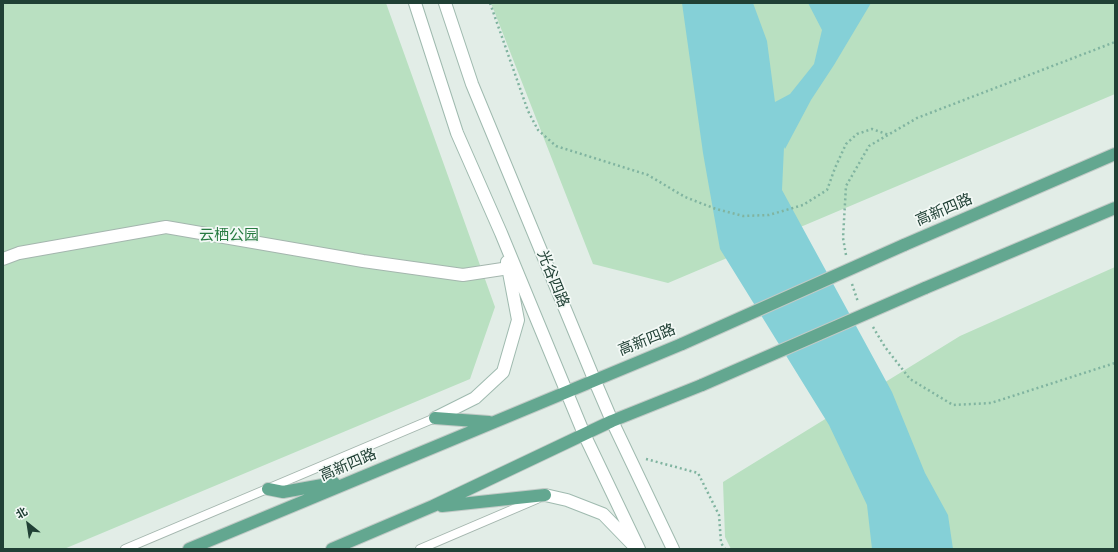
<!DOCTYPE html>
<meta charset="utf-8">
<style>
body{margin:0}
#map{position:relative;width:1118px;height:552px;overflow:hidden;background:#e2ede7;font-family:"Alegreya Sans","Noto Sans SC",sans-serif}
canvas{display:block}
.frame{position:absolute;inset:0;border:4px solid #204035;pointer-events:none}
.north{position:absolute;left:8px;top:504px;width:40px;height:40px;-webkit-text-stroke:3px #f3f9f6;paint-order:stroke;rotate:330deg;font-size:11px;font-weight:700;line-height:16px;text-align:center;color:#204035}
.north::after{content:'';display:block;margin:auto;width:14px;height:18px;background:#204035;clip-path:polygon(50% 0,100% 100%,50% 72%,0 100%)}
</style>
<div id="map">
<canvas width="1118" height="552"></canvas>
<div class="frame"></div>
<div class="north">北</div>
</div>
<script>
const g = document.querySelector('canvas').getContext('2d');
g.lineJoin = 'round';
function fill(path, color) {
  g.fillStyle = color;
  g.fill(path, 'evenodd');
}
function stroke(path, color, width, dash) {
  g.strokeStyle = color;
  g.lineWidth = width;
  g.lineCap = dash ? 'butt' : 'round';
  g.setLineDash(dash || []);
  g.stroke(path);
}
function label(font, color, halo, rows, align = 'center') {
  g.font = font + ' "Alegreya Sans","Noto Sans SC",sans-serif';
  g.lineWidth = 3.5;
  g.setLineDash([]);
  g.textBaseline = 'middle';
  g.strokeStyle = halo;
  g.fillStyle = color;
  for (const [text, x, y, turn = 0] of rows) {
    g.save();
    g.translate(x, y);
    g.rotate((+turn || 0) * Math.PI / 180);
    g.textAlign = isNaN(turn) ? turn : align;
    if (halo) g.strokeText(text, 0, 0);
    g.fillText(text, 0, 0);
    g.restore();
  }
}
const green = new Path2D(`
 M3,3H386L495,307L470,379L64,549H3Z
 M491,3H1115V94L668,283L593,264Z
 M1115,267V549H731L725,537L723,482L960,336Z`);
const water = new Path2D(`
 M682,3H753L767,41L775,102L790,94L814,64L822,30L808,3H871L834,65L811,100L785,149L784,147L782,190L892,392L925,473L948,515L953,549H872L867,505L829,425L720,249L703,153Z`);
const path = new Path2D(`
 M490,3L528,111L538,130L556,146L648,175L685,197L716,209L743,216L769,215L803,205L827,190L835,168L846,144L857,134L872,129L889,135
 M846,255L843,238L846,186L869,146L917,118L1115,42
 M852,284L858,302
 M873,327L885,347L910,379L953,405L991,403L1115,363
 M646,459L698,473L719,515L721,543L725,549`);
const lane = new Path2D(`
 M125,549L435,418
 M420,549L537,499`);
const street = new Path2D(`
 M3,259L19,253L166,227L363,261L463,275L509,268`);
const secondary = new Path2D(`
 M415,3L457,133L501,233L584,434L639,549
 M445,3L472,84L594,379L612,421L673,549
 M435,418L475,398L503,372L518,320L507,262
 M545,495L567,500L603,514L634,546`);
const primary = new Path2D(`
 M904,245L1115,154
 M925,288L1115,208
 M435,418L489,422
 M268,489L283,492L334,483
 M442,506L545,495
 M189,549L682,344
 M332,549L433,506L612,421L702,385`);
const primaryBridge = new Path2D(`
 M682,344L904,245
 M702,385L925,288`);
const streetNames = [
 ["高新四路",944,210,-23],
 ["光谷四路",553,279,68],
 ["高新四路",647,340,-22],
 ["高新四路",348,465,-23]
];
const parkNames = [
 ["云栖公园",229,235]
];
fill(green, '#b9e0c1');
fill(water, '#85d0d7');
stroke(lane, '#a4b6ae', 10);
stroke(street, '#a4b6ae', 14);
stroke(secondary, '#9fbaaf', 14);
stroke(primary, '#c1cac6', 14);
stroke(path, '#80b4a0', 2.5, [2, 3]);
stroke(lane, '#fff', 8);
stroke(street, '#fff', 12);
stroke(secondary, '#fff', 12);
stroke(primary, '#63a790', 12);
stroke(primaryBridge, '#c1cac6', 14, []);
stroke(primaryBridge, '#63a790', 12);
label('15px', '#204035', '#f3f9f6', streetNames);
label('15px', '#277b41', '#f3f9f6', parkNames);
</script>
